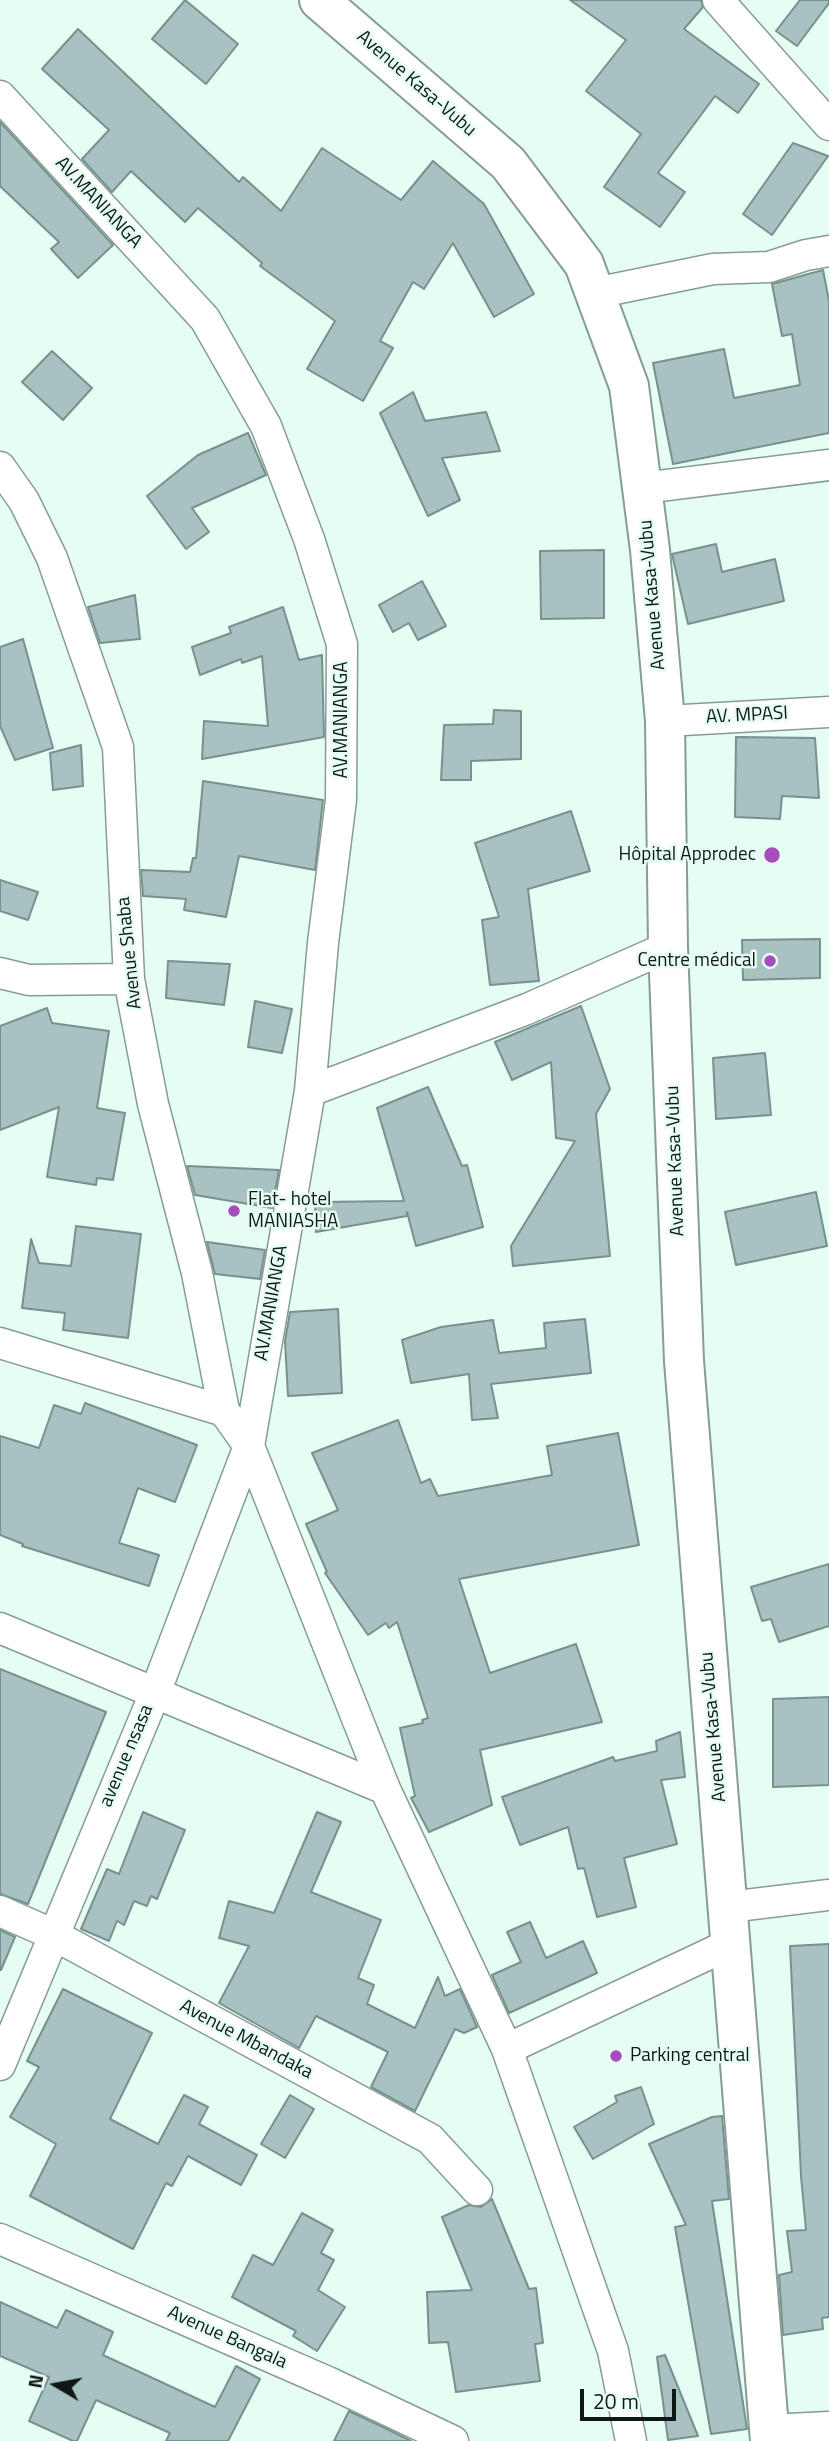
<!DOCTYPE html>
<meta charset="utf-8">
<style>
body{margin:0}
#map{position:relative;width:829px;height:2441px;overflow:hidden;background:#e5fdf3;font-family:"Titillium Web",sans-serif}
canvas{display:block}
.north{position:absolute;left:21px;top:2350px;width:70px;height:70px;-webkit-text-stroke:5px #e5fdf3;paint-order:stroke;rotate:280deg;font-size:19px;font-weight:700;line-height:28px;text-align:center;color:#101815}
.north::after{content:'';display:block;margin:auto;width:24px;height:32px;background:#101815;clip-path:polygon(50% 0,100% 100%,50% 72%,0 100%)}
.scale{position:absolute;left:580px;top:2389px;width:96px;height:32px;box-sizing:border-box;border:4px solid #101815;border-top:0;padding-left:9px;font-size:21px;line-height:24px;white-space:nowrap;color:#101815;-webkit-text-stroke:5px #e5fdf3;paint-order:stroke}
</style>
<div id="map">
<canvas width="829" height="2441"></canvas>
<div class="north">N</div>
<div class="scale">20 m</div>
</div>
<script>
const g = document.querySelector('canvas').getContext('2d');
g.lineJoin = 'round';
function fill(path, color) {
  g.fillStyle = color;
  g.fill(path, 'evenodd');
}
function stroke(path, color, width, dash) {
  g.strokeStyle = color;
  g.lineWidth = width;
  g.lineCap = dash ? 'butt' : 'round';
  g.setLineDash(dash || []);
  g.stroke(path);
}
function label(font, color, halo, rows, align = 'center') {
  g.font = font + ' "Titillium Web",sans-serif';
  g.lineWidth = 5;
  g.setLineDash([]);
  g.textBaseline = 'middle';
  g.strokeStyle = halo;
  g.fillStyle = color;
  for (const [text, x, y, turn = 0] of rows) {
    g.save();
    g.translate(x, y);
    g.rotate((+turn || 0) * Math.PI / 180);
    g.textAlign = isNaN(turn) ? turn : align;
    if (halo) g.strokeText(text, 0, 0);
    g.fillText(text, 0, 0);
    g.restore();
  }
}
const building = new Path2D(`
 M185,0L238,44L206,84L152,39Z
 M570,0H701L703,7L684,29L759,84L738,113L715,96L658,173L685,192L660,227L604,187L641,134L586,91L626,40Z
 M800,0H829V3L797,46L776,31Z
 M78,29L239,182L243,177L281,211L322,148L401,200L433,161L484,204L534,294L494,317L453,243L424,289L413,282L380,341L393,348L363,401L307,369L335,321L260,266L262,263L198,208L185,222L131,171L112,192L82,159L109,130L42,69Z
 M0,122L113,245L78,278L51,249L59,242L0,186Z
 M793,143L828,156L772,235L743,214Z
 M823,270L829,301V433L673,464L653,363L724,349L734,398L800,385L792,334L782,336L772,284Z
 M52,351L92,388L63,420L22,382Z
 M413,392L425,421L486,412L500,451L442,458L460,500L428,516L380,413Z
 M248,433L266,475L192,508L209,532L186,549L147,496L198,455Z
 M716,544L722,572L775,559L784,601L688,624L672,554Z
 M604,550V618L541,619L540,551Z
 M422,581L446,626L418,640L409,623L393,632L379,605Z
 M135,595L140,639L100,643L88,607Z
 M283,607L299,660L322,655L324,737L202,759L204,721L268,726L262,656L242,663L241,659L200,675L192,647L231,633L229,627Z
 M23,639L53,748L15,760L0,726V647Z
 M494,710L521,711V759L471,761V780H441L444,725L493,724Z
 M736,737L815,738L819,798L782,796L780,819L735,817Z
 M81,745L83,786L53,790L50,753Z
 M203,781L323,800L315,870L239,856L226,917L184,910L186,899L143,896L141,870L190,872L193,858H196Z
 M571,811L590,871L528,889L539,981L490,985L482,920L499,917L475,843Z
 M0,880L38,892L28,920L0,911Z
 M820,939V978L743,980L742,940Z
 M168,961L230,964L224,1005L166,998Z
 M255,1001L292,1009L282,1053L248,1047Z
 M581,1006L610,1089L596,1114L610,1256L513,1266L511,1246L575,1141L556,1138L551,1062L512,1080L495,1042Z
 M47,1008L52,1023L109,1031L97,1108L125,1113L113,1180L97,1178L96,1185L47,1177L59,1107L0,1130V1026Z
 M765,1053L771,1115L716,1119L713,1058Z
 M428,1087L462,1166L467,1165L483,1227L416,1246L407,1212V1216L316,1232L315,1202L404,1201L377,1108Z
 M187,1166L279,1170L272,1208L195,1195Z
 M816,1192L827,1246L736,1265L725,1212Z
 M76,1226L141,1234L128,1338L63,1330L65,1313L22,1308L31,1239L39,1263L71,1266Z
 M207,1242L265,1250L260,1279L215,1274Z
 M338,1309L342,1393L288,1396L285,1341L290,1312Z
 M585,1319L591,1373L491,1384L498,1418L472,1420L469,1374L411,1383L402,1340L441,1327L493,1320L499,1353L546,1348L544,1323Z
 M85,1403L197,1445L175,1502L138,1488L119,1543L159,1555L149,1586L22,1546L23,1544L0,1535V1436L39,1448L54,1405L81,1414Z
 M398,1420L421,1483L430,1479L438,1496L552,1475L547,1446L618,1433L639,1545L459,1579L490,1673L576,1644L602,1722L480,1750L492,1805L429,1832L411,1798L415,1796L400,1728L423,1723L422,1720L428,1718L397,1622L389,1628L386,1623L368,1635L325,1573L327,1572L306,1524L338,1510L312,1453Z
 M829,1564V1626L779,1642L771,1619L762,1621L751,1587Z
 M0,1669L106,1712L28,1904L0,1894Z
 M829,1697V1785L773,1787V1699Z
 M680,1732L685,1777L661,1780L677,1844L624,1858L636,1907L597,1917L584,1868L578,1869L568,1827L520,1845L502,1797L613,1757L615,1761L657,1751L656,1741Z
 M143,1812L185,1830L157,1899L151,1896L147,1906L134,1901L124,1925L117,1921L109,1941L81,1929L107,1869L119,1874Z
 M317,1812L341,1822L311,1892L381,1920L358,1978L374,1985L367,2004L415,2028L438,1977L445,1996L460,1989L477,2027L464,2033L455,2029L415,2111L371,2087L388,2052L316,2016L299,2048L219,2003L249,1946L219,1938L229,1901L274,1913Z
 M530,1922L546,1958L583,1941L597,1973L509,2013L492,1975L521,1962L507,1932Z
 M0,1930L15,1937L1,1970H0Z
 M829,1944V2317L822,2318L823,2329L783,2335L779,2275L792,2272L787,2231L806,2230L801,2176L790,1946Z
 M63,1989L152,2033L110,2119L158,2144L184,2095L208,2107L199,2124L257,2155L241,2185L188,2156L172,2186L166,2183L133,2249L30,2196L56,2144L10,2117L39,2067L27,2061Z
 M641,2087L654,2124L593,2159L574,2127L617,2102L615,2096Z
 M290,2095L314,2109L285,2158L261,2144Z
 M722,2116L729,2199L712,2201L747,2429L711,2434L675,2227L686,2225L649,2144L712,2117Z
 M492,2199L529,2289L536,2288L543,2343L535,2344L540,2381L456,2392L448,2342L429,2343L427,2292L472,2290L442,2217L469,2205L481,2207Z
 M302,2213L333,2230L321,2253L334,2260L318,2290L345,2307L317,2351L293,2336L296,2331L232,2297L253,2255L273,2265Z
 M0,2302L57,2328L66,2310L113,2332L103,2355L215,2407L236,2366L260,2379L228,2441H166L170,2433L96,2400L77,2441H73L29,2421L49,2377L0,2356Z
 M665,2355L698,2436L668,2440L657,2357Z
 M349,2411L387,2429L411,2441H334Z`);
const street = new Path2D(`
 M718,0L829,125
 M0,96L205,319L266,426L309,539L342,644L341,800L323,943L310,1091L249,1446L155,1693L0,2065
 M595,293L713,269L769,267L806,255L829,251
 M0,467L24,501L52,558L118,747L129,979L153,1104L197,1273L224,1411L249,1446L385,1789L507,2049L613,2351L631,2441
 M643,488L829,465
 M665,721L829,712
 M0,973L29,980L129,979
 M310,1091L527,1009L668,947
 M0,1343L224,1411
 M0,1628L385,1789
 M729,1907L829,1895
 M0,1911L52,1934L430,2139L477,2190
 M507,2049L730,1944
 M0,2239L328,2382L453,2441
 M769,2430L829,2427`);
const highway = new Path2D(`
 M319,0L508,163L584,264L629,386L650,550L665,721L668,947L684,1361L770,2441`);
const markers = [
 [772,855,9,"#a64db9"],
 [770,961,7,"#a64db9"],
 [234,1211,7,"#a64db9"],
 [616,2056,7,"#a64db9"]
];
const streetNames = [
 ["Avenue Kasa-Vubu",416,84,41],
 ["AV.MANIANGA",98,203,47],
 ["Avenue Kasa-Vubu",653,595,-95],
 ["AV. MPASI",747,716,-3],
 ["AV.MANIANGA",342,720,-90],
 ["Avenue Shaba",130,953,-96],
 ["Avenue Kasa-Vubu",676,1161,-92],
 ["AV.MANIANGA",272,1303,-80],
 ["Avenue Kasa-Vubu",714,1727,-95],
 ["avenue nsasa",127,1756,-67],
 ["Avenue Mbandaka",246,2040,28],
 ["Avenue Bangala",227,2338,24]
];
const poiNames = [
 ["Hôpital Approdec",756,855],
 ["Centre médical",756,961],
 ["Flat- hotel",248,1200,"left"],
 ["MANIASHA",248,1222,"left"],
 ["Parking central",630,2056,"left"]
];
fill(building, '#a8c2c2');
stroke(building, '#779090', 2);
stroke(street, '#879c93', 33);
stroke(highway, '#879c93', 42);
stroke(street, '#fff', 30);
stroke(highway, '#fff', 38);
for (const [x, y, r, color] of markers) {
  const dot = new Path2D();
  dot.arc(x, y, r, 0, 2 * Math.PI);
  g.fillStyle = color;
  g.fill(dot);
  stroke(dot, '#e5fdf3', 2.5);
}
label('19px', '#101815', '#e5fdf3', streetNames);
label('19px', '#101815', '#e5fdf3', poiNames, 'right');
</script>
